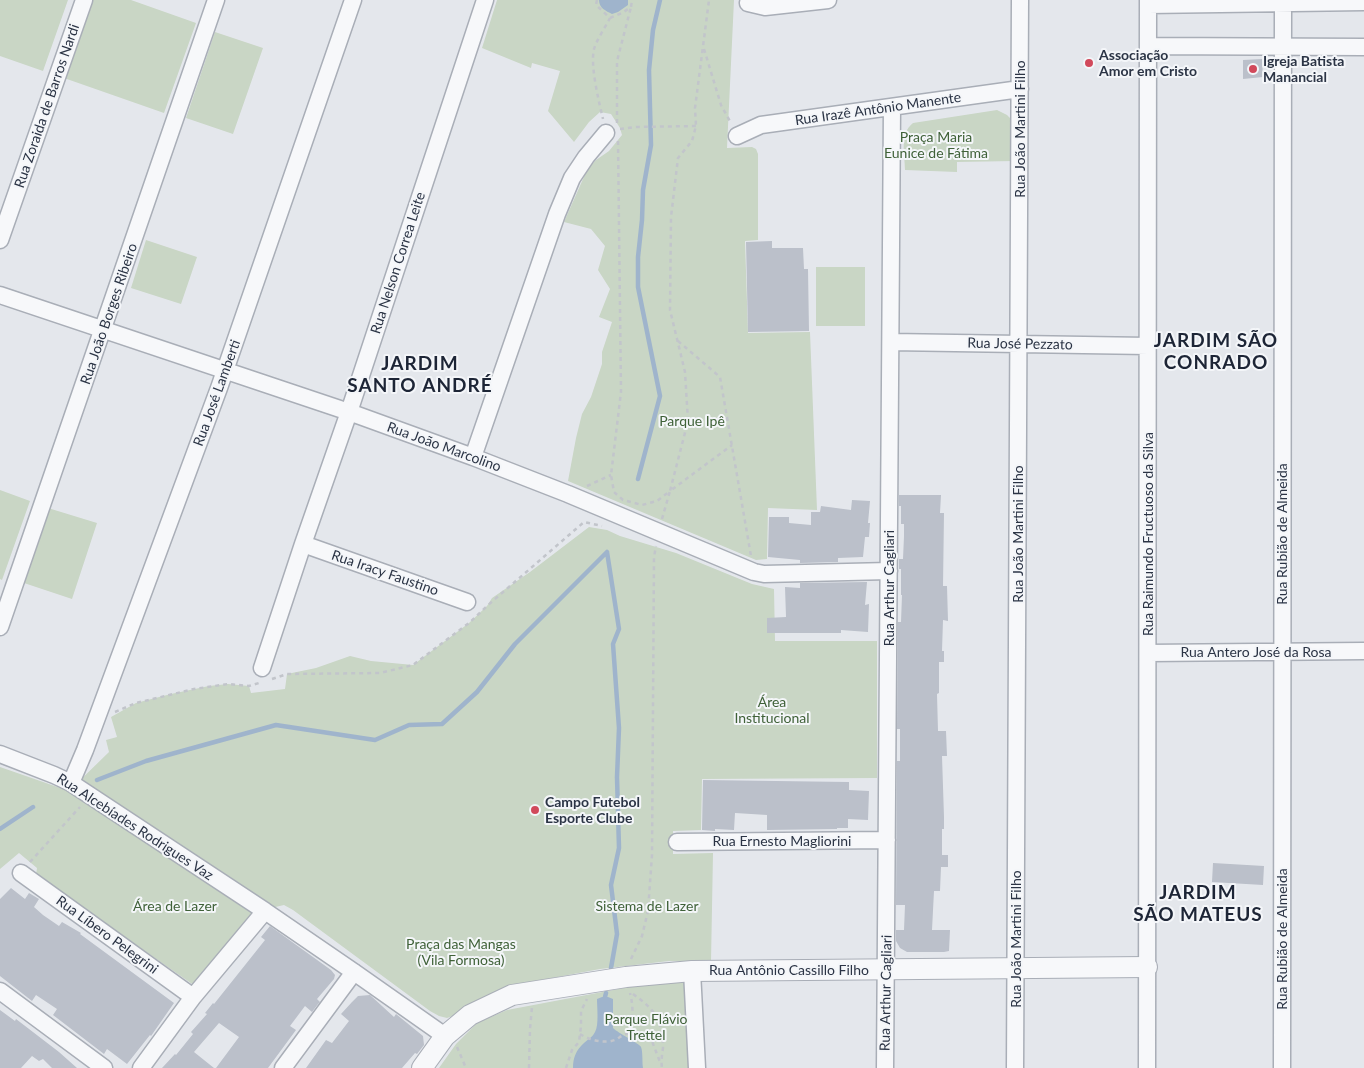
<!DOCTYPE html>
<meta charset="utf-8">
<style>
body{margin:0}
canvas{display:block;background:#e4e7ec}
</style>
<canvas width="1364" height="1068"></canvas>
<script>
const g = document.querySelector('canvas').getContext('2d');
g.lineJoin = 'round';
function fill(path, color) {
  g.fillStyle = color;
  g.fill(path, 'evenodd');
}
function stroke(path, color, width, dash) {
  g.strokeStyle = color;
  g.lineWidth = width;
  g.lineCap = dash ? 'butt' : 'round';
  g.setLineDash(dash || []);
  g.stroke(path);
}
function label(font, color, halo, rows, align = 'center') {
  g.font = font + ' Lato,sans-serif';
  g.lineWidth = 4;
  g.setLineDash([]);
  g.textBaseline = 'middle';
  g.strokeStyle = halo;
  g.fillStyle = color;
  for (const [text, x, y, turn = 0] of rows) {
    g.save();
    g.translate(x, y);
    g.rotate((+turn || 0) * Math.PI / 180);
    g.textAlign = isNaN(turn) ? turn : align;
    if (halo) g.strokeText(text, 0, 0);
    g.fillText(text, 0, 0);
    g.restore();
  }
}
const green = new Path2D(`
 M0,0H68L43,71L0,56Z
 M91,0H131L196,23L164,113L64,78Z
 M497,0H734L727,148L752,147L756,149L758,154V240L745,241L748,333L810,332L817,510L768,508L767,559L756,560L568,481L576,438L582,414L591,397L602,364V352L612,322L599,317L610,289L598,270L605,246L591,229L564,222L587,170L596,160L609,151L622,135L620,128L611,114L600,112L589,122L574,142L548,111L560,71L532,63L531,68L482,48Z
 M215,32L263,48L233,134L186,118Z
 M997,110L1007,115L1012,120L1015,161L957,162V172L905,170C905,154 899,134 913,123Z
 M146,240L197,257L181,304L131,288Z
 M816,267H865V326H816Z
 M0,490L30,501L2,580L0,579Z
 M48,508L97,523L72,599L24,583Z
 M589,527L607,530L620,536L676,553L752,584L774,589L775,641H877V778L702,779L701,830L673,831V854L713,853L711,962L669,961L600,969L536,981L470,1004L458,1012L453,1016L447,1018L439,1016L430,1011L293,910L284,905L258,911L248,919L195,986L36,875L37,868L19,853L0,869V767L69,791L109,752L106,740L117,737L111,717L136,703L171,694L209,686L228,684L249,686L251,693L285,689L287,674L316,668L350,656L371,661L413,665L469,623L487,606L492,598L530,572Z
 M687,981L688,1068H439L456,1044L477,1023L507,1010L629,987Z`);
const water = new Path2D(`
 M599,0H628V5L618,12L612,14C606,11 599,8 599,0Z
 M602,997H608L613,999V1028C618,1033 640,1044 641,1047C643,1052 642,1062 643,1068H573C573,1058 576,1050 584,1043C588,1039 592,1038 595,1032C599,1025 597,1008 597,999Z`);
const stream = new Path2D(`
 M638,479L660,396L638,287V257L642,220L643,190L651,145L649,70L653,30L660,0
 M607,552L619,629L613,644L619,728L617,777L619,848L611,885L617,934L611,968
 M97,780L146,761L276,725L375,740L409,725L442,724L477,692L515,644L607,552
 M0,829L33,807
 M605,997L606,993`);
const building = new Path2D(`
 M1262,59L1263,77L1243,79V60Z
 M772,241V248H803L804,269H808L809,331L748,332L746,242Z
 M899,495H941L940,513H944L943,586H947L948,621L943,620L942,651H944V662H939V693L937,694L938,731H946L947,756H942L944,817V829H942V855H948V867H941L940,891H934L932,930H950L949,951L944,952H907L900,948L896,941V930H904L905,905H896L897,761H900V729H897L898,622H901L902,595H901V569H899V559H903L904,536V524H901V506H899Z
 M852,500L870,501L868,523H870L869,537H865L863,557L838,558V562L800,563V560L768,557L769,517H789V523L811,525V512H820L821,506L851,510Z
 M867,582L865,605L869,604L868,632L841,630V633H767V618L786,617L785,587L800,588V583Z
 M703,780L849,782V790L869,791L868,820L848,819V828H837V829L767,830V815L735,813L734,830L715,829V831L702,830Z
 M1213,863L1264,866L1263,885L1212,882Z
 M11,888L25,899L29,893L39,899L34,907L43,915L59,926L62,922L81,933L80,934L174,1003L151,1036L150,1035L127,1064L107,1049L104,1054L53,1015L57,1009L36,995L32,1001L0,976V899Z
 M270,926L331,970L335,975L334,979L317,999L320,1002L318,1004L312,1012L305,1006L290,1026L296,1030L268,1068H216L239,1037L219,1023L194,1052L214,1068H162L175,1054L176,1055L193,1034L191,1032L207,1014L205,1013L213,1003L214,1004L265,940L261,937Z
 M370,995L394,1017L396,1014L423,1036L424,1045L417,1054L415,1053L402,1068H306L326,1040L332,1043L349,1021L341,1014L352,1002L358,996Z
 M0,1010L15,1021L16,1019L59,1052L77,1068H52L43,1059L39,1061L32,1056L21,1068H0Z`);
const path = new Path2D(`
 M597,0L596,5L610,18C605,28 597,39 594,49C590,66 599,102 603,119
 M610,18L622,13L631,7L632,0
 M704,49L721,105L731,123
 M617,123V61L631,7
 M620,129L635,127L696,126
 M618,141L621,392L611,475L614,492L623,500L642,505L657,501L670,491L688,421L685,372L670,310L671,217L678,158L692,141L696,126L695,108L709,0
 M678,341L720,377L751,556
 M587,486L611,475
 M662,519L670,491L732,445
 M272,679L287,674L380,673L413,665L469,623L487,606L584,522L602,526
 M115,712L136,703L194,689L228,684L249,686L259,683
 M30,862L80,807
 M631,959L642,936L648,911L652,855L654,557L656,546
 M633,994C654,1009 663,1020 663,1048C662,1055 661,1061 662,1068
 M580,1034C589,1040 604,1044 615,1040C619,1038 622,1035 626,1034C633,1032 643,1034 650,1036L660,1062
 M627,1034C633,1020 634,1008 630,993
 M457,1047L466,1068
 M529,1068L530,1029L532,1007
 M566,1068L572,1050L579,1042L581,1026V1011L587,999`);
const minor = new Path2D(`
 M748,3L765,7L828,0
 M1148,5L1364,2
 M1148,46L1364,47
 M737,136L761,125L1020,89
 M0,240L84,0
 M0,295L349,412L473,457L568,494L754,572L764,574L889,571
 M891,342L1148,346
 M473,457L557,214L572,178L586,157L606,133
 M303,544L467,602
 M0,627L216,0
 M1148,653L1364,651
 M262,668L303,544L349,412L485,0
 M0,754L54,775L71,783L265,911
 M71,783L85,750L219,388L353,0
 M677,842L887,840
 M21,873L193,997
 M692,971L697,1068
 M0,991L104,1068
 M141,1068L193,997L265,911L354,972L445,1036
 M283,1068L354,972
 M885,1068L892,108
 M1015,1068L1020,0
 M1147,1068L1148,0
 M1282,1068L1283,0`);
const tertiary = new Path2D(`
 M422,1068L445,1036L470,1015L512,995L626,977L692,971L1147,967`);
const markers = [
 [1089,63,5,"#d1495b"],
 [1253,69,5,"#d1495b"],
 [535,810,5,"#d1495b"]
];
const poiNames = [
 ["Associação",1099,55],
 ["Amor em Cristo",1099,71],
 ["Igreja Batista",1263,61],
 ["Manancial",1263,77],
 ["Campo Futebol",545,802],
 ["Esporte Clube",545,818]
];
const streetNames = [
 ["Rua Zoraida de Barros Nardi",47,106,-71],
 ["Rua Irazê Antônio Manente",878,109,-8],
 ["Rua João Martini Filho",1020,129,-90],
 ["Rua Nelson Correa Leite",398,263,-72],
 ["Rua João Borges Ribeiro",109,314,-71],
 ["Rua José Pezzato",1020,344,1],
 ["Rua José Lamberti",217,393,-70],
 ["Rua João Marcolino",444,447,20],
 ["Rua João Martini Filho",1018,534,-90],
 ["Rua Raimundo Fructuoso da Silva",1148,534,-90],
 ["Rua Rubião de Almeida",1282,534,-90],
 ["Rua Iracy Faustino",385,573,19],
 ["Rua Arthur Cagliari",889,588,-90],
 ["Rua Antero José da Rosa",1256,652],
 ["Rua Alcebíades Rodrigues Vaz",135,827,33],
 ["Rua Ernesto Magliorini",782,841],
 ["Rua Líbero Pelegrini",107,935,36],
 ["Rua João Martini Filho",1016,939,-90],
 ["Rua Rubião de Almeida",1282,939,-90],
 ["Rua Antônio Cassillo Filho",789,970],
 ["Rua Arthur Cagliari",886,993,-89]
];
const parkNames = [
 ["Praça Maria",936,137],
 ["Eunice de Fátima",936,153],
 ["Parque Ipê",692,421],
 ["Área",772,702],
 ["Institucional",772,718],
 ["Área de Lazer",175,906],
 ["Sistema de Lazer",647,906],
 ["Praça das Mangas",461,944],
 ["(Vila Formosa)",461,960],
 ["Parque Flávio",646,1019],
 ["Trettel",646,1035]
];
const districtNames = [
 ["JARDIM SÃO",1216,341],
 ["CONRADO",1216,363],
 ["JARDIM",420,364],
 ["SANTO ANDRÉ",420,386],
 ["JARDIM",1198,893],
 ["SÃO MATEUS",1198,915]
];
fill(green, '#c9d6c5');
fill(water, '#9fb4cc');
stroke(stream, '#9fb4cc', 4.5);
fill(building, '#bbc0ca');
stroke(minor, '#a9aeb7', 19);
stroke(tertiary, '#a9aeb7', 22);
stroke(path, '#c2c5cb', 2.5, [4, 4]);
stroke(minor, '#f7f8fa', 16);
stroke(tertiary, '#f7f8fa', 20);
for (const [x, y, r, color] of markers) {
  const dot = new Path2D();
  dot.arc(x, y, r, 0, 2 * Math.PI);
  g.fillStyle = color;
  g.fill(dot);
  stroke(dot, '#f4f6f9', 2);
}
label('bold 14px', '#2b3445', '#f4f6f9', poiNames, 'left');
label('14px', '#2b3445', '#f4f6f9', streetNames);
label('14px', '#3f6138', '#f4f6f9', parkNames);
g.letterSpacing = '1px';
label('bold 19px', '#1d2536', '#f4f6f9', districtNames);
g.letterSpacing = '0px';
</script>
